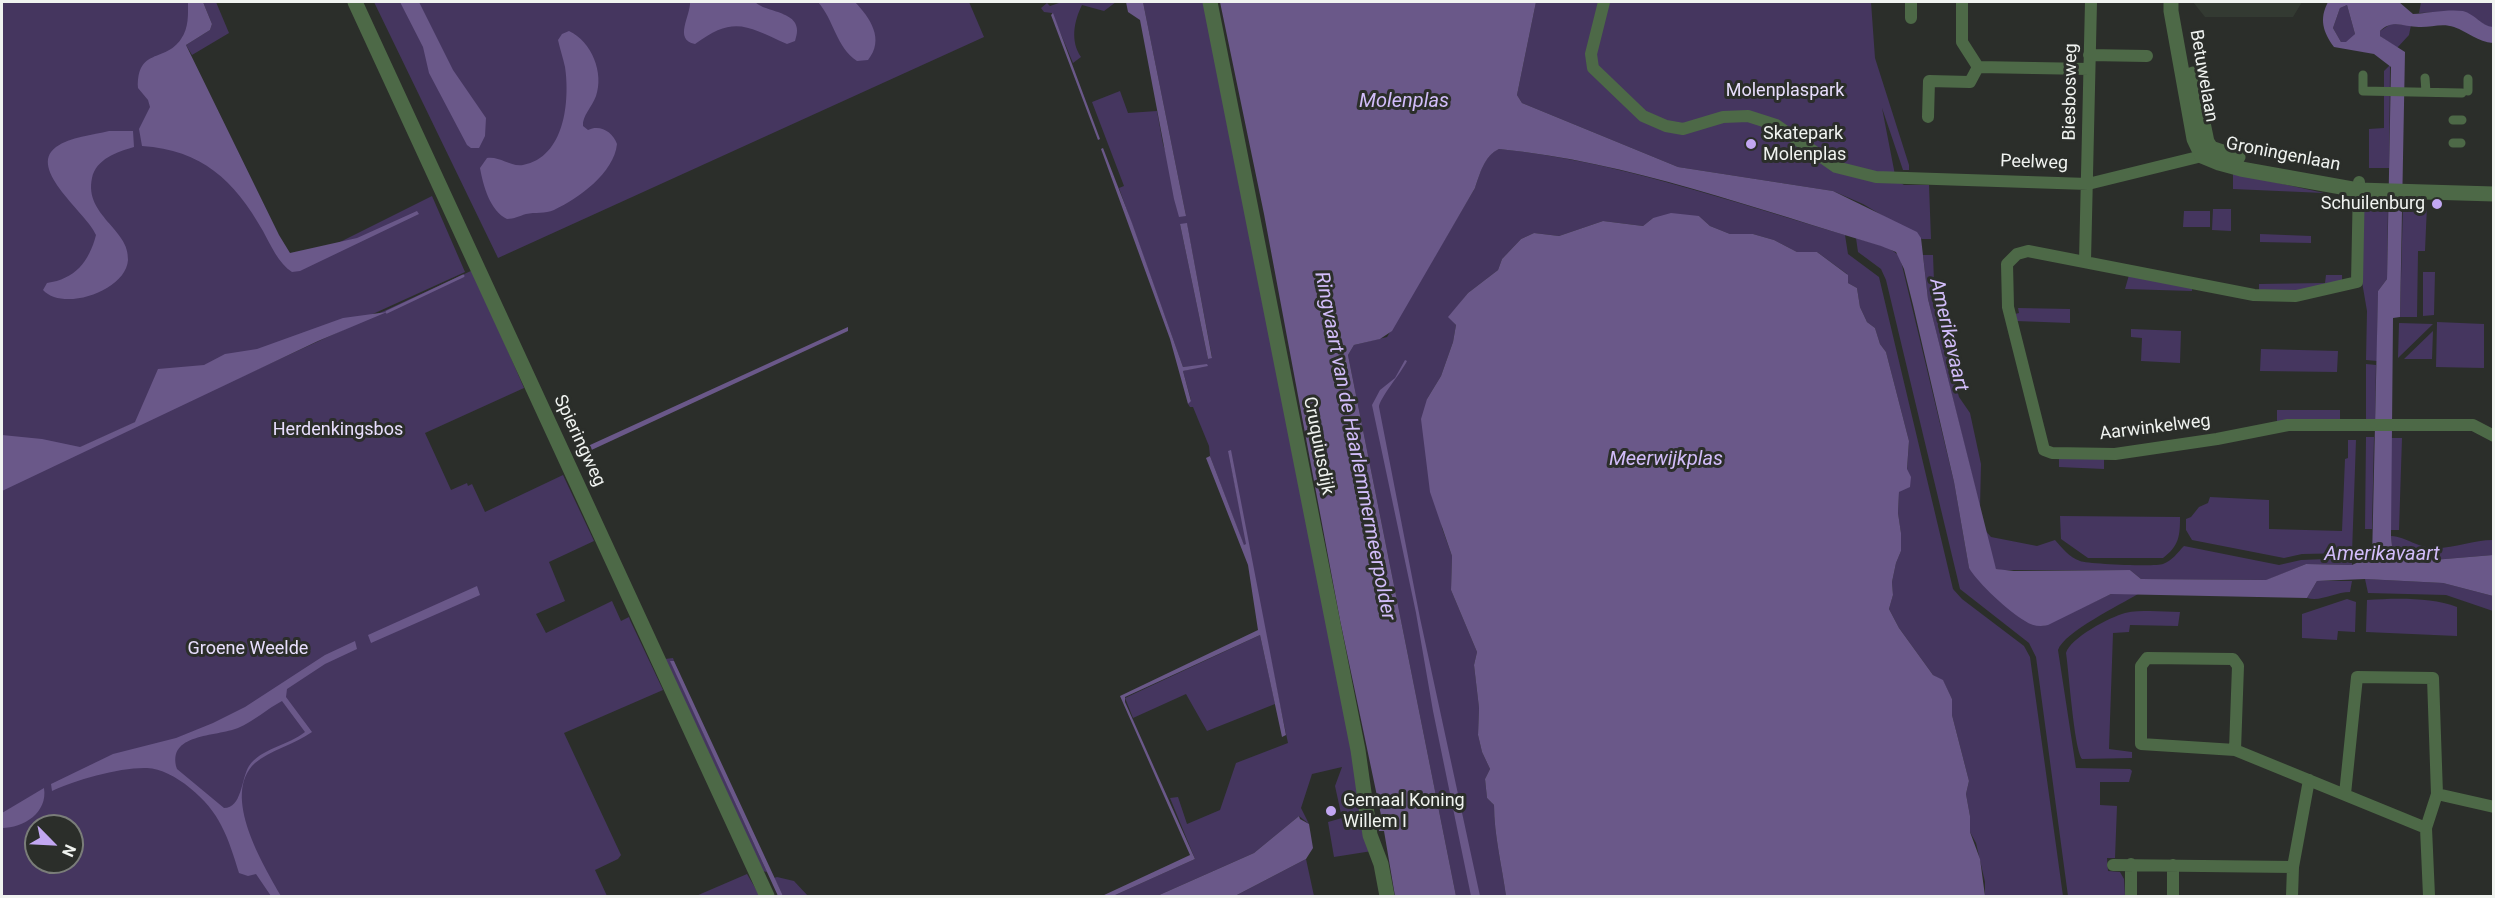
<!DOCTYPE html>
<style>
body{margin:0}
#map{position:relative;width:2495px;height:898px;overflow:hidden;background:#2b2e2a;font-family:Roboto,sans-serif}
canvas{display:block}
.frame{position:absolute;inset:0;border:3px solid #f0f3f0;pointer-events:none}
.north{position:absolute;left:24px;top:814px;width:60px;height:60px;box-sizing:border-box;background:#2b2e2a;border:2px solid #7a7d79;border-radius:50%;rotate:114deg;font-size:16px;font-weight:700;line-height:24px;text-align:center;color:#f0f3f0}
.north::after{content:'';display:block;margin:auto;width:21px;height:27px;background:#c2a7f2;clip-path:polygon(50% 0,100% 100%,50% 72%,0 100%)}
</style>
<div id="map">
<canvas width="2495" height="898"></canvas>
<div class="frame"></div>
<div class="north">N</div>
</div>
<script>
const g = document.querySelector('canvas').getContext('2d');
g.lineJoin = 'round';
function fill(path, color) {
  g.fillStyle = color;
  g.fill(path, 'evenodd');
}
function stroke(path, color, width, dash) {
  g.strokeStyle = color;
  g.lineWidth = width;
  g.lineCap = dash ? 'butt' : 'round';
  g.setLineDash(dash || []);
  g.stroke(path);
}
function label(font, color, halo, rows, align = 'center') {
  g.font = font + ' Roboto,sans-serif';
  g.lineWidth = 6;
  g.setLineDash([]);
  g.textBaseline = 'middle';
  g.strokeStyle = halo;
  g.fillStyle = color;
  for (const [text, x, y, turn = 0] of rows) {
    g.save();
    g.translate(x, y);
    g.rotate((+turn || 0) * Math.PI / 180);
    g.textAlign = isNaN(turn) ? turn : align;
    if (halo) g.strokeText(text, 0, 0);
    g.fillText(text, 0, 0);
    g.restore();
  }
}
const built = new Path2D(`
 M2193,2H2302L2293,17H2205Z`);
const green = new Path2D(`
 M2,2H197L181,48L292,266L432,196L465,272L2,483Z
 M203,2H216L229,33L192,55L186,45L210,30L212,24Z
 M374,2H969L984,37L498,258Z
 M1062,2H1116L1104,11L1082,5C1074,21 1070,41 1081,57L1073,63L1052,13L1044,12L1041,8L1047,3L1050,6Z
 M1143,2H1207L1372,851L1334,857L1328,822L1342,818L1335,786L1342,767L1312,774L1301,808L1309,824L1299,816L1254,853L1157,896H1113L1195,859L1170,798L1178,797L1187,824L1220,810L1236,763L1288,743C1267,645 1250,548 1228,451L1247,544L1244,546L1210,456L1209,446L1193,407H1190L1188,404L1191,400L1183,371L1207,365L1183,367L1119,188L1124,186L1092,102L1120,91L1128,113L1157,111L1163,144L1186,216ZM1180,224H1187L1212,357L1208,359Z
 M1536,2H1871L1875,58L1909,165V170H1903L1882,108L1896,180L1904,185H1929L1931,239H1922L1863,204L1833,191L1678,167L1522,103L1517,95Z
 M2421,2H2493V27H2488L2462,11L2419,13Z
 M2347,5L2355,34C2351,41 2349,43 2341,42L2333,28L2340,8Z
 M2391,24L2411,25L2409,35L2397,48L2380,36V31Z
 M2390,65L2389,168H2369V129L2384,128V71Z
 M1499,149C1617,161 1732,202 1845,235L1848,254L1879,277L1953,589L1962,599L2024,646L2030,657L2063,896H1985V882L1976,843L1970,832V816L1966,794L1969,781L1952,715V699L1943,681L1933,675L1899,628L1889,609L1893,595L1892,582L1896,563L1901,551V533L1898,513L1899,492L1907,470L1909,441L1886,352L1880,344L1875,328L1867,322L1860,307L1857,288L1848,283L1847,274L1817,252H1797L1774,240L1753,234H1730L1710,226L1699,216L1653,218L1643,226L1603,221L1559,236L1534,233L1521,239L1502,259L1498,270L1468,293L1449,317L1456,325L1453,342L1441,376L1427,399L1442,528L1452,556L1451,590L1477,652L1474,665L1479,708L1478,735L1482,752L1490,769L1485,779L1487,798L1494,805C1494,835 1502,866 1506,896H1456L1348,355L1354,345L1387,337L1475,188C1480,174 1484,155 1499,149Z
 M2233,173L2324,193L2233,189Z
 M2363,204H2388L2387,279L2378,291L2377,361L2366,360L2367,311L2361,276Z
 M2403,204L2427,205L2425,251H2418L2417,317H2400Z
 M2213,209H2231V231L2212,230Z
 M2184,211H2210V227H2183Z
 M2260,234L2311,236V243L2260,242Z
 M1856,238C1870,243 1890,245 1900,257L1954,482L1969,568L2043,626L2111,594H2138C2120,605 2064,632 2058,650L2076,768L2130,769L2132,771L2129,782H2100V805L2117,806L2115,858H2107L2108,871L2120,872L2124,879L2125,896H2068L2036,657L2029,643L1960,589L1886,280L1881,269L1858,252Z
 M1923,255H1933L1935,308L1946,323L1956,386L1959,397L1970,413L1981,464L1980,508L1928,299Z
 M473,270L524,388L425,433L451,490L467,483L468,486L472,484L485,512L563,475L594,541L549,562L565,601L536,614L546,633L612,601L621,621L629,617L630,620L663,690L564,733L621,855L618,859L595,870L607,896H2V487ZM36,826H72V862H36Z
 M2423,272H2435L2434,315L2423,316Z
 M2129,275L2192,287V291L2125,289Z
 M2326,275H2342V282L2297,291H2259V284L2325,283Z
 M2018,308L2070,309V323L2016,321L2015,314L2019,313Z
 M2437,322L2484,324V368L2436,367Z
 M2399,323L2433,324L2398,358Z
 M2131,329L2181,331L2180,363L2141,361L2142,338L2131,337Z
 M2433,331L2432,359H2404Z
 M2261,349L2338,351L2337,372L2260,371Z
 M2366,364L2376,365L2375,422H2366Z
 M2277,410H2340V419L2277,422Z
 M2366,437H2374L2372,529H2365Z
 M2391,438H2402L2399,530H2391Z
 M2348,440H2356L2352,553L2302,554L2284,558L2192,540L2186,530V519L2191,517L2199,507L2208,503L2210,497L2269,500V529L2342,531L2345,459L2348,458Z
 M2059,456L2104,458V469L2059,467Z
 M2060,516L2180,517C2180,536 2179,546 2163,558H2088L2061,539Z
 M1985,530L1991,537L2037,546L2055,540C2062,548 2069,557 2080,561C2087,564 2156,567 2163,564C2172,561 2178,552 2184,546L2279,565L2301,560L2352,558V565L2306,564L2267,580L2141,579L2130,570H2001L1996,569L1994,565Z
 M2391,536C2407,537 2417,548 2436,548C2455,548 2474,540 2493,540V555L2433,560L2392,546Z
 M2365,579L2443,583L2493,596V611L2446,595L2368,593Z
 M2317,581H2352L2350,592C2335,592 2321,602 2307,598Z
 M2347,599L2356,602L2355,632L2338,631L2337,640L2302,638V614Z
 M2367,600C2395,598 2431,597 2457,607V636L2366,632Z
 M2150,611L2180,612L2178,626L2130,625L2129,632L2113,633L2109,749L2132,752V758L2082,759C2074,747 2069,673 2066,653C2070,638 2110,617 2125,613C2133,611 2142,611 2150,611Z
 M1260,635L1275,704L1207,731L1186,694L1133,718L1125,698Z
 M673,658L674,661L671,662L767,872L762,871L665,659Z
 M1306,859L1314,896H1235Z
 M747,874L760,896H696Z
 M777,877L794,881L808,896H783L774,878Z`);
const water = new Path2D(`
 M188,2H203L212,24L210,30L186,45L279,235L290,253L357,238L417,211L419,214L300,271L292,272C279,264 270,244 263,231C234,180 202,150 142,146L139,129L150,107L148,100L138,88C137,47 165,63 181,39C189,28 188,14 188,2Z
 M400,2H419L453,70L486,118L485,136L479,148H471L467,145L429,73L423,47Z
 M690,2H755C767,14 807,10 795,41L787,44C747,26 734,15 695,44C673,40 691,15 690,2Z
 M818,2H855C870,18 885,39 868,60L857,61C836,47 834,20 818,2Z
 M1126,2H1143L1186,216L1179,217L1174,199L1140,20L1128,12Z
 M1220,2H1536L1517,95L1522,103L1678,167L1833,191L1917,232L1921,238L1928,299L1996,569L2014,571L2130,570L2141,579L2266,580L2306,564L2352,565L2365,559L2372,560L2378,291L2387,279L2391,67L2374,54L2334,47C2323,32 2319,19 2328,2H2399L2413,14C2428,13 2448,9 2463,11C2475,14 2481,26 2493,27V43C2478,42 2468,32 2454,27C2443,23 2432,27 2421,27C2406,28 2393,18 2380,31V36L2405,52L2400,317L2393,318L2391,536L2392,546L2433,560L2493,555V596L2443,583L2365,579L2317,581L2307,598L2111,594L2048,625C2040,627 2032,626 2025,621C2009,612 1978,583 1969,568L1954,482L1913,305L1904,269L1896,252L1881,246C1759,210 1626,161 1499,149C1484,156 1480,174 1475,188L1392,331L1380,339L1354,345L1348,355L1456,896H1395L1384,831H1379L1377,816L1381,815L1340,620L1264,214ZM2347,5L2355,34L2346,42H2341L2333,28L2340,8Z
 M1053,13L1100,139L1098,140L1051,15Z
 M569,31C592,42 604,73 596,96C592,107 582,116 583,126L588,130C600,124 613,132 617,144C614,173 579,198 554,210C545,214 535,212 526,214C519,216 514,219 507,219C490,211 483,185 480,168L487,158C500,156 510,167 523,165C565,157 570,101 565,67C563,58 560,49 558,40L562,34Z
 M109,131H133L134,147C117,152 96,159 92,178C84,216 130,229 128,260C126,291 63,312 43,290L47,283C75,279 89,262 96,235C88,214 26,169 56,147C70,137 93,135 109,131Z
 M1103,148L1132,223L1183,367L1207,364L1208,366L1183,371L1191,401L1188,404L1170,339L1101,149Z
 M1671,213L1699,216L1710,226L1730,234H1753L1774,240L1797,252H1817L1848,275V283L1857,288L1860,307L1867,322L1875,328L1880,344L1886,352L1909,441L1907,469L1911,477L1910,487L1899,492L1898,513L1901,533V551L1896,563L1892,582L1893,595L1889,609L1899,628L1933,675L1943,680L1952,699V715L1969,781L1966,794L1970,816V832L1980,859L1985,896H1506C1502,866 1494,835 1494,805L1487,798L1485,779L1490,769L1482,752L1478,735L1479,708L1474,665L1477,652L1451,590L1452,556L1430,492L1421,419L1427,399L1441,376L1453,342L1456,325L1448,317L1468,293L1498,270L1502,259L1521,239L1534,233L1559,236L1603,221L1643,226L1653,218Z
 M1187,223L1212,358L1208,359L1180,224Z
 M387,312L318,341L2,491V435L42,439L80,447L135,422L158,369L204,365L225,354L257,349L343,318Z
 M848,327V331L585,453L584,448L590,445Z
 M1405,360L1407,361C1401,373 1379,399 1379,407L1420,618L1480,896H1471L1433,711L1416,613L1372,405L1380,390L1395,378Z
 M1231,450L1286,735L1282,737L1260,635L1125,697V702L1195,859L1113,896H1102L1190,855L1120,696L1258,630L1248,565L1206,458L1210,456L1244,545L1246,544L1228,451Z
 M477,586L480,595L371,643L368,635Z
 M355,641L357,649L325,664L287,689L286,697L312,732C295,744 269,751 255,763C220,795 264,866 281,896H271L256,874L248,876L239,873C234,857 229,840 221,825C210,801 174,769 147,768C121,767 75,780 52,791L51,784L113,754L176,738L213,723L245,707L325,655ZM282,701L305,732C289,745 260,749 249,766C241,779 242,808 224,808L177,769C166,733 216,737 238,728C254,721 267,709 282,701Z
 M670,661H674L783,896H778Z
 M44,788C48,813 23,828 2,828V813Z
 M1299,816L1300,819L1309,824L1313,848L1306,859L1235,896H1157L1254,853Z`);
const stream = new Path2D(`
 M387,312L463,276`);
const pedestrian = new Path2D(`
 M2363,75V91L2462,93
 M2425,78L2426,92
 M2468,91V79
 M2453,120H2462
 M2453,143H2461`);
const minor = new Path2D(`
 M1604,2L1591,54L1593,68L1643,116L1666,126L1683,129L1723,117L1748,116L1776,125L1836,167L1876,177L2088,184L2202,156L2208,150
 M1962,2V42L1978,67L2089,69
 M1911,18V2
 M2089,55L2147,56
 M1928,117L1929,81L1970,82L1978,67
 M2359,182L2357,282L2296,296L2254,295L2028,251L2017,254L2007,264L2008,307L2044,450L2052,453L2115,454L2217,439L2288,425H2473L2494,436
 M2085,261L2091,2
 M2235,750L2238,666L2233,659L2147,658L2141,666V744L2235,750L2426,828
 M2345,794L2357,677L2433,678L2437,794L2426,828L2429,896
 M2437,794L2494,807
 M2113,865L2293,867
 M2131,896V864
 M2173,896V865
 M2292,896L2293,867L2309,780`);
const tertiary = new Path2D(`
 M355,2L767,896
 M1210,2L1358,750L1370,835L1381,864L1387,896
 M2171,2V11L2194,139L2202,156L2219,163L2241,169L2358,190L2494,194
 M2193,74L2207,142L2211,148L2238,157`);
const markers = [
 [1751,144,6,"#c2a7f2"],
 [2437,204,6,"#c2a7f2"],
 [1331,811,6,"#c2a7f2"]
];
const streetNames = [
 ["Betuwelaan",2203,76,80],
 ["Biesbosweg",2071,92,-89],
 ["Groningenlaan",2283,155,11],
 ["Peelweg",2034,163,2],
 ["Aarwinkelweg",2155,428,-7],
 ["Spieringweg",579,441,65],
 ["Cruquiusdijk",1318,446,79]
];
const parkNames = [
 ["Molenplaspark",1785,91],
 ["Herdenkingsbos",338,430],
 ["Groene Weelde",248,649]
];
const poiNames = [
 ["Skatepark",1763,134],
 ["Molenplas",1763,155],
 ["Schuilenburg",2425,204,"right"],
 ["Gemaal Koning",1343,801],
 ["Willem I",1343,822]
];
const waterNames = [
 ["Molenplas",1404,102],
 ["Amerikavaart",1948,335,77],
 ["Ringvaart van de Haarlemmermeerpolder",1354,446,79],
 ["Meerwijkplas",1666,460],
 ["Amerikavaart",2382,555]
];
fill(built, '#333a32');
fill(green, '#45365f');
fill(water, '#6a5889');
stroke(stream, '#6a5889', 3);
stroke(pedestrian, '#4d6947', 9);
stroke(minor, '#4d6947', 12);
stroke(tertiary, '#4d6947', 15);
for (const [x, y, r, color] of markers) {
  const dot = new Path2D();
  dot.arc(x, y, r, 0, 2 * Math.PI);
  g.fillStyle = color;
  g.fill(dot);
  stroke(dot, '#2b2e2a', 2);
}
label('18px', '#f0f3f0', '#2b2e2a', streetNames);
label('18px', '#e8defd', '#2b2e2a', parkNames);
label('18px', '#f0f3f0', '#2b2e2a', poiNames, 'left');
label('italic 20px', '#d2bdfa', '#2b2e2a', waterNames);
</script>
